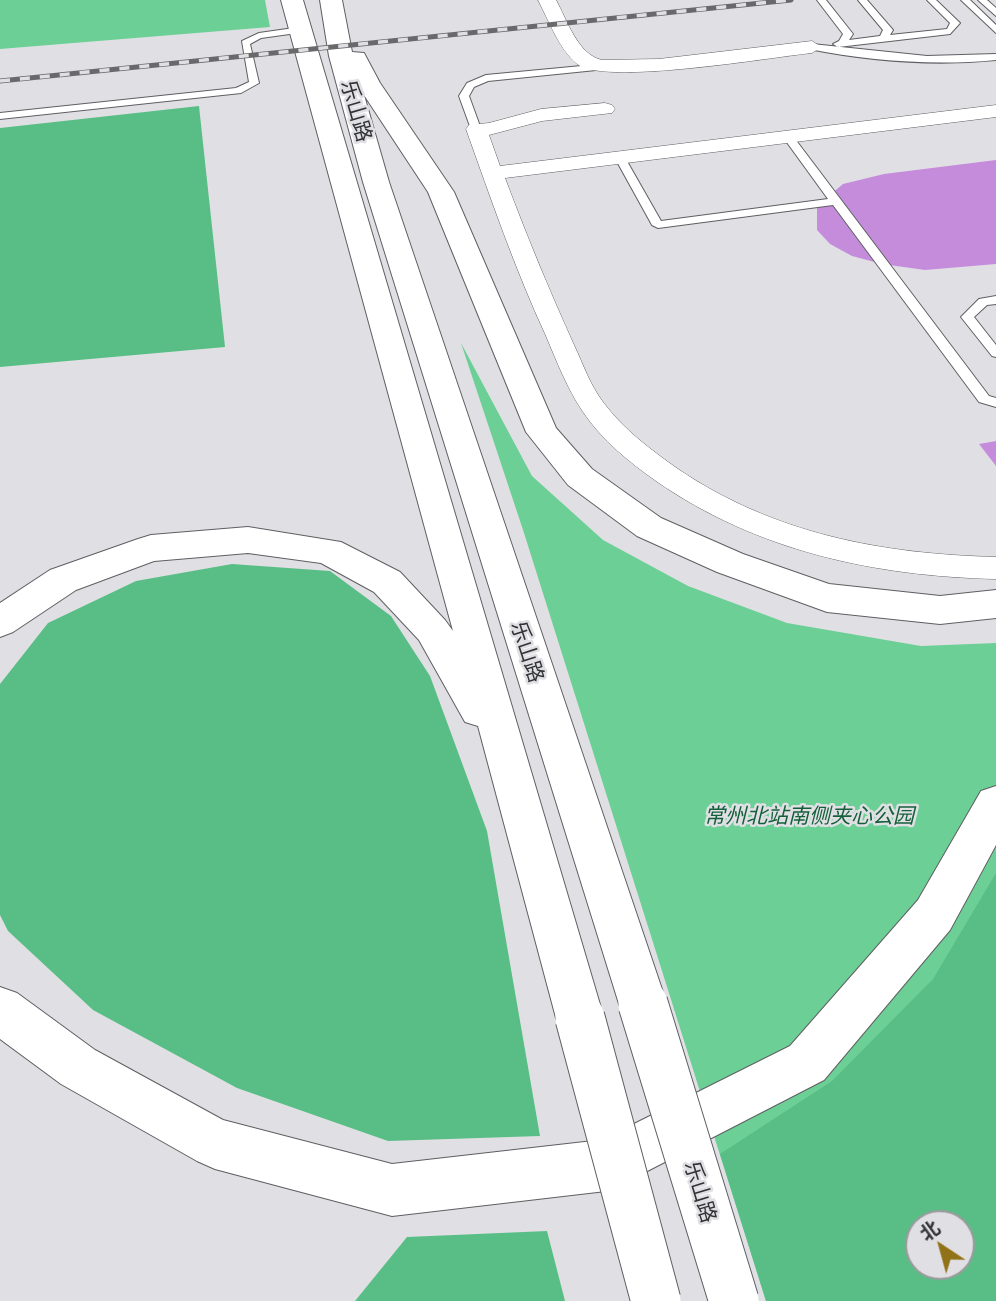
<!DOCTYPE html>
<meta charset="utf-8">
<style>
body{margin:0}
#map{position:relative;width:996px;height:1301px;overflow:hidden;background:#e0e0e4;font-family:"Playfair Display","Noto Sans SC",serif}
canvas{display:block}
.north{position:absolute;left:905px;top:1210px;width:70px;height:70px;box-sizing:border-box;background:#e0e0e4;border:2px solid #9a9a9d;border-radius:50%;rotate:324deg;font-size:19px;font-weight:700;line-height:28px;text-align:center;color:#313233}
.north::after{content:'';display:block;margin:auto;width:24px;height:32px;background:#917218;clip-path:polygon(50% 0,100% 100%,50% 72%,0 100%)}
</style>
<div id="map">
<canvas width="996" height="1301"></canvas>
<div class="north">北</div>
</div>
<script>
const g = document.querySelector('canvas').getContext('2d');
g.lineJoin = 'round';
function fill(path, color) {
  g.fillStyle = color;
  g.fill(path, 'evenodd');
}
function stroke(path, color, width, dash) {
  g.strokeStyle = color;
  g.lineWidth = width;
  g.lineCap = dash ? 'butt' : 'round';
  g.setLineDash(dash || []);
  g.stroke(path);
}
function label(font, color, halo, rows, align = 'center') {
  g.font = font + ' "Playfair Display","Noto Sans SC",serif';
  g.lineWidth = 5;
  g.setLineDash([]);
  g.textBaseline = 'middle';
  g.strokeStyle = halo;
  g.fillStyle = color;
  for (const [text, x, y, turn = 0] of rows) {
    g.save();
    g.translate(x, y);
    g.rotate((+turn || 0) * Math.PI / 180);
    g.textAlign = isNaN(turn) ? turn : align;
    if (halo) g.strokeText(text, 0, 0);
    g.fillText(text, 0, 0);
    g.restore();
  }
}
const green = new Path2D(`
 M0,0H265L270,27L0,49Z
 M461,343L532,476L603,540L688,586L787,623L921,646L996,643V1301H766L524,533ZM919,1224H961V1266H919Z`);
const forest = new Path2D(`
 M199,106L225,347L0,367V128Z
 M232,564L330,571L391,616L430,676L487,831L540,1136L388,1141L237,1088L93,1010L8,931L0,915V684L48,623L136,581Z
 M996,873V1301H766L720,1154L832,1081L933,979ZM919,1224H961V1266H919Z
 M547,1231L565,1301H355L407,1237Z`);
const building = new Path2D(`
 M996,160V264L925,270L882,264L852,256L830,244L817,230V206L843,184L884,174Z
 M996,441V466L979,444Z`);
const service = new Path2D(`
 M817,0H826L853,34L849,40L880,36L883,30L858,0H867L893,30L890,35L947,29L950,23L927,0H936L960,23L950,34L838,47L833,44L839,41L843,34Z
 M961,0H970L996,25V33Z
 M978,0H987L996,8V16Z
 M301,27L304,28V32L261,38L250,44L259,83L241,93L0,119V113L236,88L249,82L242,41L259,33Z
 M812,44L927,56L996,54V60C935,66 869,61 809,49L807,47Z
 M603,64L606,65V69L488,81L474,87L469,96L481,129L476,132L471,129L459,96L467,83L486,75Z
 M788,134L792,135L989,396L996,398V407L979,402L833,205L658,228L652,225L615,158L624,156L661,221L828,199L783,137Z
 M996,296V304L987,305L974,317L996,345V357L992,356L961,317L979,299Z`);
const minor = new Path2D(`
 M538,0H556C567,20 578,55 602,60L659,59L812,41L821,47L812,53C772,57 604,86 577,64C559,49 549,21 538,0Z
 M605,103L612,105L615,109L612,113L542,121L489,135L500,166L996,105V117L505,178C526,234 549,290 574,345C583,364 590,385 603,402C623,429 651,450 678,469C774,534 882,554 996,557V579C874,576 757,551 656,481C629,462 602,440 583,412C567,388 557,362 546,336C515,269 491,199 466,129L469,125L489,123L541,109Z`);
const secondary = new Path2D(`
 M281,0H303L604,1018L597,1035L580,1042L563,1035L556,1018L478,726L465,722L419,640L374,592L321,563L248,553L154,561L76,590L13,632L0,637V603L50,570L138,539L151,535L248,527L341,542L400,572L445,620L453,631Z
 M320,0H342L352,52L364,53L380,83L454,192L556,428L592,469L661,518L743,554L829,584L940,596L996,590V618L940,624L827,612L717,572L637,536L568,485L526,432L428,192L364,95L389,182L667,1004L660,1020L643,1027L626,1020L619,1004L363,182L329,56Z
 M996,786V845L950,930L824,1080L624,1183L606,1191L392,1216L215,1169L197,1161L61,1084L0,1039V987L17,993L95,1050L223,1120L392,1164L602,1140L790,1046L918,900L981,791Z`);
const rail = new Path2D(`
 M0,81L791,0`);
const secondaryBridge = new Path2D(`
 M643,1004L734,1301
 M580,1018L656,1301`);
const streetNames = [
 ["乐山路",356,111,74],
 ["乐山路",527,652,72],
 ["乐山路",700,1192,73]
];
const parkNames = [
 ["常州北站南侧夹心公园",809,816]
];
fill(green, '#6ccf96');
fill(forest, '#59be85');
fill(building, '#c58cdb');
stroke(service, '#5e5f62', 2);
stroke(minor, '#5e5f62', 1);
stroke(secondary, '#5e5f62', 2);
fill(service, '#fff');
fill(minor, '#fff');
fill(secondary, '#fff');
stroke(rail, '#69696b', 5);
stroke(rail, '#e0e0e4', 3.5, [10]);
stroke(secondaryBridge, '#5e5f62', 51, []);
stroke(secondaryBridge, '#fff', 49);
label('21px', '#313233', '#e0e0e4', streetNames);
label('italic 21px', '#145f3a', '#e0e0e4', parkNames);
</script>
